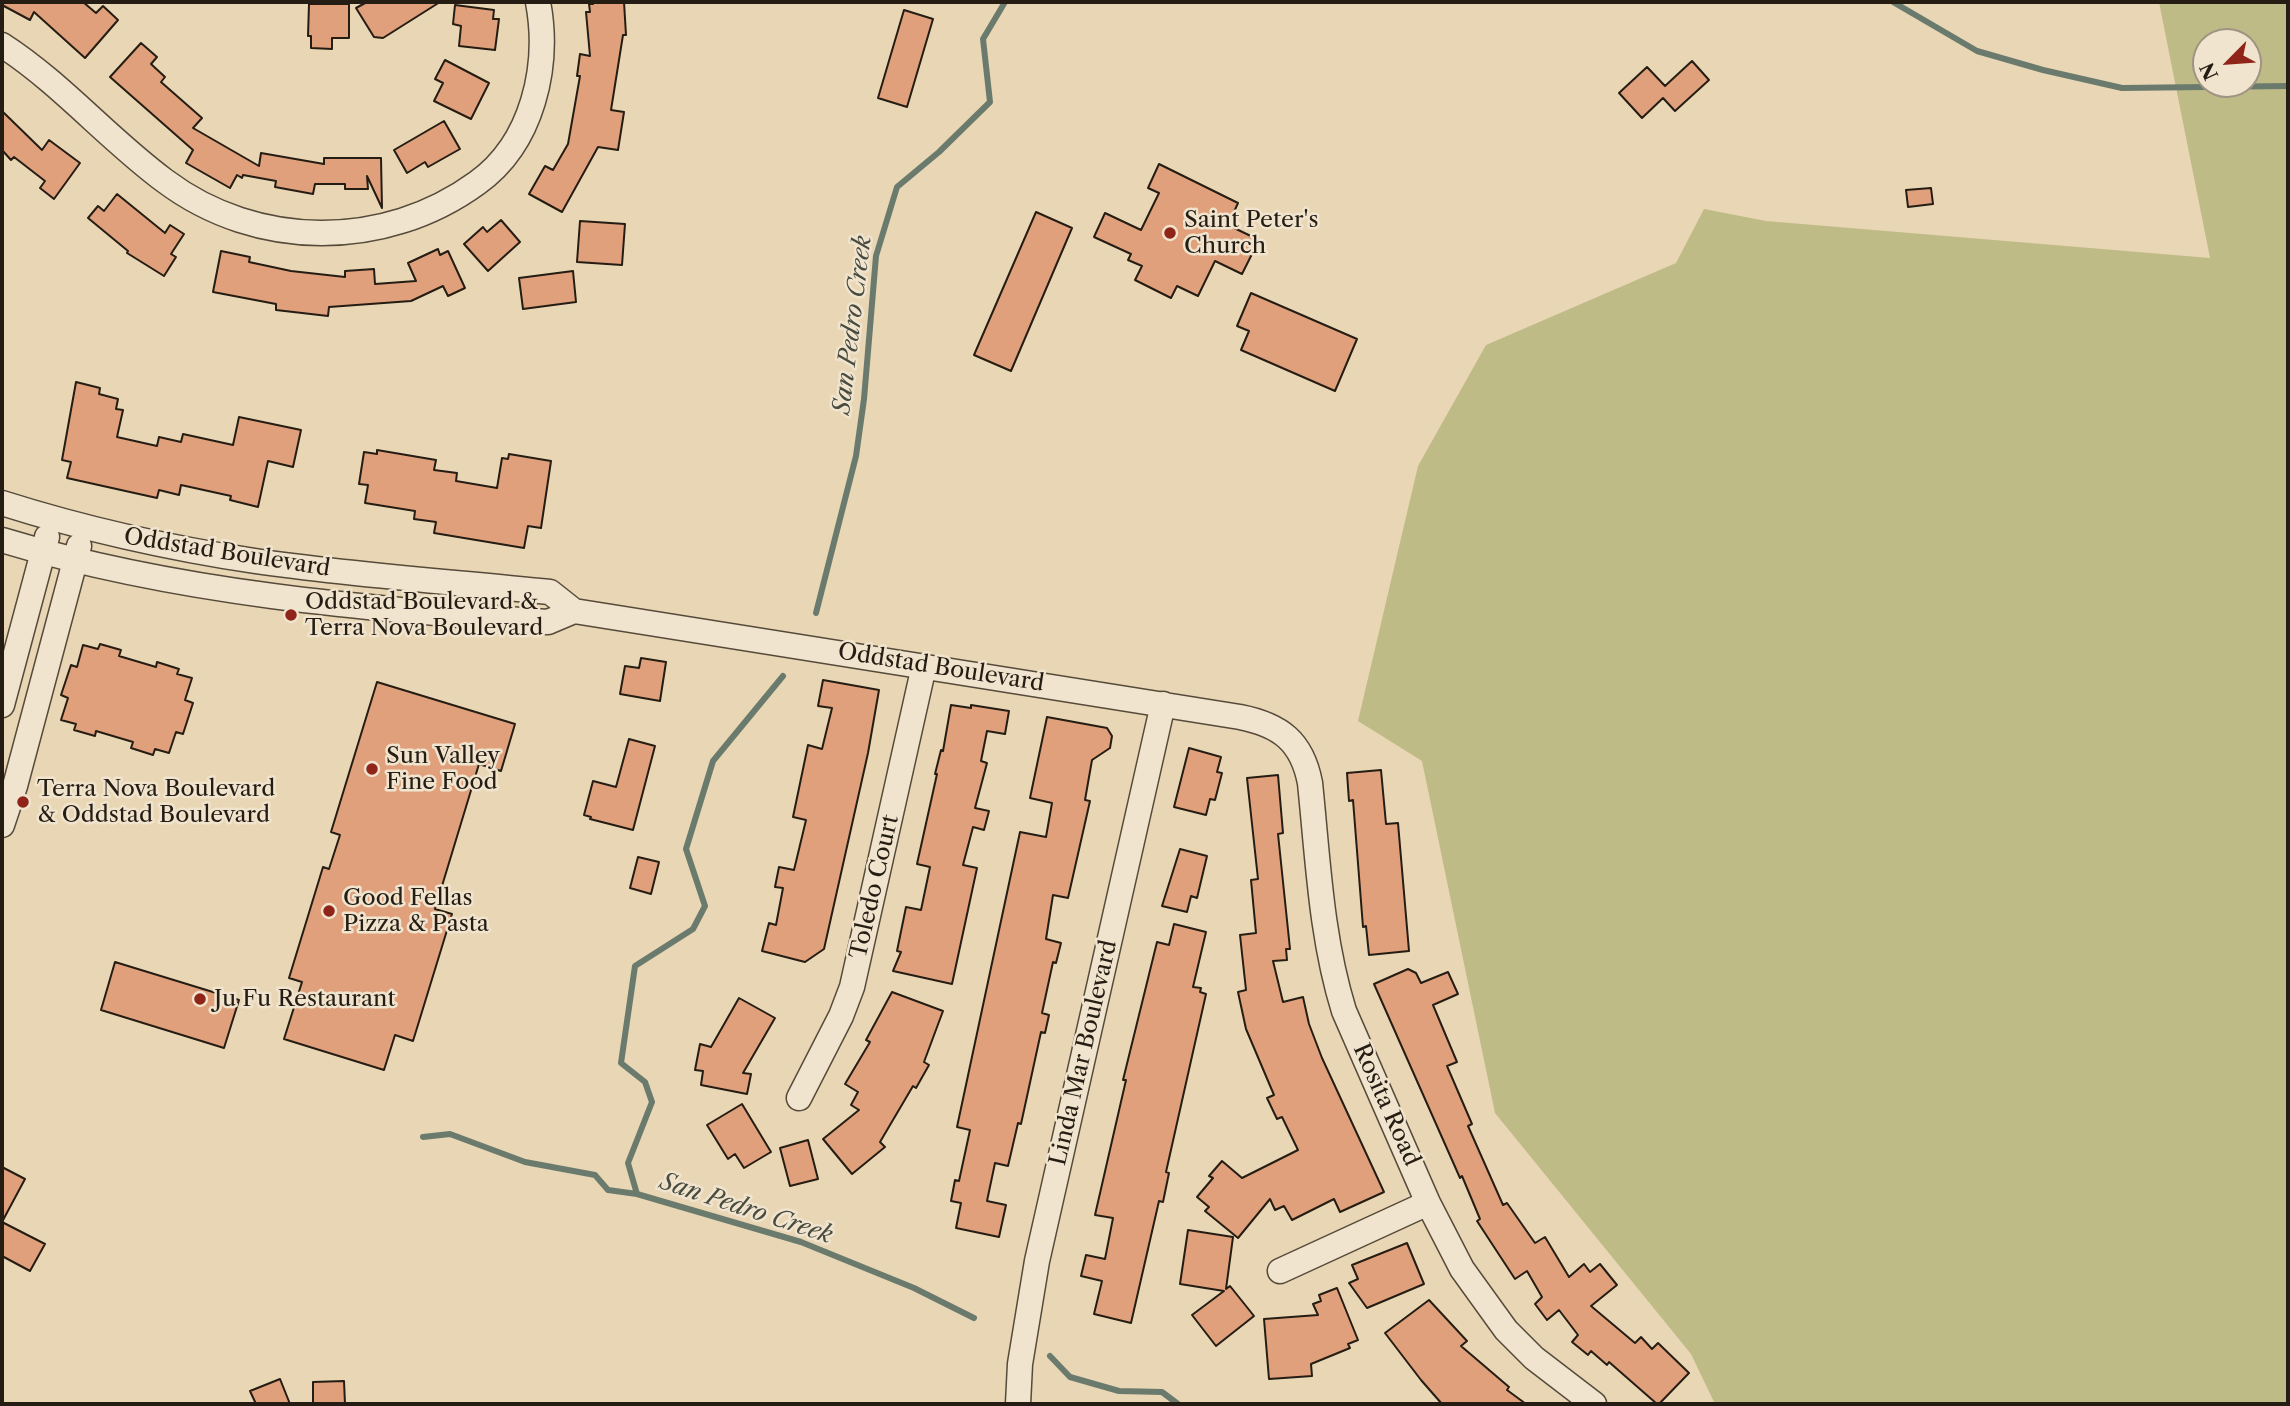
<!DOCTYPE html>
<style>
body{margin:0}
#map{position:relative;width:2290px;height:1406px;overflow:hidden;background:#e9d6b4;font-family:"Libre Caslon Text",serif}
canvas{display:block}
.frame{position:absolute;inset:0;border:4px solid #251d13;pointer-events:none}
.north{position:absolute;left:2192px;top:28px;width:70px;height:70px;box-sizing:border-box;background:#f1e4ce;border:2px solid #9f9483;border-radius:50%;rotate:245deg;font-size:19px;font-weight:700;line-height:28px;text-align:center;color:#251d13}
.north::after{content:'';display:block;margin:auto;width:24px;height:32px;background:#8f2418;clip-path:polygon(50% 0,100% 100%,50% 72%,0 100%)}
</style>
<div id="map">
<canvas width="2290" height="1406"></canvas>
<div class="frame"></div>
<div class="north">N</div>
</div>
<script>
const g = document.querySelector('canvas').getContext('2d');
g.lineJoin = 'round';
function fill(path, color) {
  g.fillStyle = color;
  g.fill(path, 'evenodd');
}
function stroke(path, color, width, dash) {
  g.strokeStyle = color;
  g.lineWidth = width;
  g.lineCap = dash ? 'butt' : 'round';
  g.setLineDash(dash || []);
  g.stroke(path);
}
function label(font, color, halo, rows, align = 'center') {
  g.font = font + ' "Libre Caslon Text",serif';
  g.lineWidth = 5;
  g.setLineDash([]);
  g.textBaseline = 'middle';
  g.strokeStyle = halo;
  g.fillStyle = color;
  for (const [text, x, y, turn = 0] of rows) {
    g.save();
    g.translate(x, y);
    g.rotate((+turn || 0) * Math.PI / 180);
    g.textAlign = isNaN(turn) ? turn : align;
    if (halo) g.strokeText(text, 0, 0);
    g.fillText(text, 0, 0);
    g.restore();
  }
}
const green = new Path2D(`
 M2159,2H2288V1404H1715L1691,1354L1495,1113L1422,761L1358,721L1418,466L1486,345L1676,263L1704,209L1766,221L2210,258ZM2206,42H2248V84H2206Z`);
const stream = new Path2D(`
 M1893,2L1977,51L2043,70L2122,88L2288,86
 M816,613L856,456L864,399L876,256L897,187L939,152L990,102L983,39L1005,2
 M783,676L713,761L686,849L705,906L693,929L635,966L621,1063L645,1082L652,1102L628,1163L637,1194L801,1242L914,1288L974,1318
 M423,1137L450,1134L525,1162L595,1175L608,1190L637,1194
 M1050,1356L1070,1377L1119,1391L1162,1392L1178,1404`);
const building = new Path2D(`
 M2,2H83L96,13L103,6L118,20L85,58L34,12L30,20L2,5Z
 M367,2H440L383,38L374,37L356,8Z
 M593,2H624L626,35H623L611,110L624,112L618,150L598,147L562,212L529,194L545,166L553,170L568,144L580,76H577L580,54L590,56L586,12H590L589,4H593Z
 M309,4H349V38H332V49L311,48V36H308Z
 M455,5L494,10L493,19H499L495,50L459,46L461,26L453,24Z
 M904,10L933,19L907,107L878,98Z
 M141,43L157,57L151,64L165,77L161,82L202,118L193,128L259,166L261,153L324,164V158H381L382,208L367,176L368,189H345V184H315L313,194L275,187L276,181L243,175L242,178L237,175L230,188L186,163L193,150L110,77Z
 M445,60L489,83L471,119L434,101L443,83L435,79Z
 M1692,61L1709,80L1675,111L1663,98L1642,118L1619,93L1647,67L1665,86Z
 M2,111L42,150L49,140L80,163L54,199L40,188L45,181L14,157L11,160L2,150Z
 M444,121L460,149L428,167L425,162L407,173L394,150Z
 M1159,164L1238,203L1228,225L1259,240L1242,274L1215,261L1198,296L1177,286L1171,298L1135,280L1142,266L1128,260L1131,254L1094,237L1105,213L1141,230L1159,193L1148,188Z
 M1931,188L1933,204L1908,207L1906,190Z
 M117,194L165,233L170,225L184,234L171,254L176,257L164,276L127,253L128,251L88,218L98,206L104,211Z
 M1036,212L1072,228L1011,371L974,355Z
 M501,220L520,242L488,271L464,244L483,227L487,232Z
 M580,221L625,224L622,265L577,262Z
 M438,249L440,255L448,251L465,288L448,296L443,286L411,301L329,307L328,316L276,310V304L213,292L221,251L250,257L249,262L291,271L345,277V271L374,269L375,284L416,281L408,263Z
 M573,271L576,302L523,309L519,278Z
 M1251,293L1357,339L1335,391L1241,350L1249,331L1237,326Z
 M76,382L100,388L99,394L118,399L116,409L123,410L117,437L157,446L159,437L181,442L183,434L233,445L239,417L301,430L293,467L268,461L258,507L230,500L231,496L181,485L179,495L159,490L157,498L67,478L71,462L62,460Z
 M377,450L436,460L434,470L457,473L456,481L497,488L502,458L508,459L509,454L551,461L541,528L528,526L524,548L434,533L436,522L414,519L415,511L365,503L368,485L359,484L364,452L377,454Z
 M100,644L121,650L119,656L156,667L157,662L179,669L177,674L192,678L185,700L193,703L183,734L176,732L169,753L155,749L153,755L131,748L133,742L96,731L95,736L74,730L76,724L61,720L68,698L61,695L71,665L77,667L83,645L98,649Z
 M641,658L666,662L660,701L620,694L625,666L639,668Z
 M823,680L879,690L868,753L824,949L805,962L762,951L769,923L776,925L783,888L775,887L779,867L794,870L806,820L793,817L808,745L822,749L832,708L818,706Z
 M377,682L515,724L501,771L479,764L435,909L452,914L413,1041L395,1035L384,1070L284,1039L302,982L289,978L323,867L329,869L340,835L331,832Z
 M951,705L971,708V705L1009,711L1005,734L987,731L981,761L987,763L975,808L989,811L984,830L973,827L963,865L977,868L952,984L893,971L901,952L897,951L906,907L921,910L930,867L917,864L937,774H935L941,750L943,751Z
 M1047,717L1107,728L1112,736L1110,748L1092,760L1085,800L1090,801L1068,898L1053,895L1046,939L1061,943L1056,963L1053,962L1042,1013L1049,1015L1045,1033L1041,1032L1021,1124L1018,1123L1008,1166L995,1163L987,1201L1006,1205L999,1237L956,1228L961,1203L951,1201L955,1180L959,1181L970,1130L957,1127L1020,832L1046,837L1052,803L1030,798Z
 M629,739L655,746L633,830L590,819L591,817L584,815L593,781L616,787Z
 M1189,748L1221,757L1217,772L1222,773L1215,800L1210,799L1206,815L1174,807Z
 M1381,770L1386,824L1398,823L1409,951L1369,955L1366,926L1363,927L1353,800L1349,801L1347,773Z
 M1278,775L1283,833L1278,834L1290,949H1286L1287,960L1273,961L1283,1002L1303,997L1309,1024L1322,1058L1384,1192L1340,1212L1334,1199L1292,1220L1284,1206L1275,1210L1270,1199L1238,1238L1205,1211L1209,1207L1197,1197L1213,1178L1209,1176L1222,1161L1242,1178L1298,1150L1282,1117L1277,1119L1267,1098L1274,1095L1246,1029L1238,992L1246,990L1240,935L1256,933L1251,880L1258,879L1247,778Z
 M1180,849L1207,856L1197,898L1191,896L1187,912L1162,906Z
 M638,857L659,862L651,894L630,888Z
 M1174,924L1206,932L1193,987L1201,988L1200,992L1206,994L1166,1172L1169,1173L1163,1202L1159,1201L1131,1323L1094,1314L1102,1281L1081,1276L1086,1255L1105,1259L1113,1218L1095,1215L1126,1080H1123L1157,942L1169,945Z
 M115,962L239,1000L224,1048L101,1010Z
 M1408,969L1416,973L1421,983L1448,972L1458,994L1433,1005L1457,1062L1447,1066L1472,1124L1468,1126L1503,1205L1507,1203L1535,1243L1545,1237L1569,1277L1584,1264L1590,1272L1600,1264L1617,1285L1591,1306L1635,1343L1641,1337L1652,1349L1658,1343L1689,1373L1659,1404H1657L1609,1362L1607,1365L1591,1351L1588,1355L1572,1342L1578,1335L1559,1310L1547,1320L1535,1304L1542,1297L1527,1271L1515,1279L1477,1221L1480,1219L1462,1176L1460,1178L1374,984Z
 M892,992L943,1011L924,1062L929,1065L916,1088L913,1086L880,1142L885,1147L852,1174L823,1139L859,1110L851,1105L858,1092L845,1084L870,1042L866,1040Z
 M739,998L775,1018L743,1073L751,1074L747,1094L701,1085L703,1071L695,1070L700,1044L711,1047Z
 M742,1104L771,1152L744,1168L735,1154L728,1159L707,1125Z
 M808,1140L818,1179L790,1186L780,1148Z
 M2,1167L25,1179L2,1222L45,1244L30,1271L2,1256Z
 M1188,1230L1233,1237L1226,1289L1230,1286L1254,1316L1216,1346L1192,1315L1224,1291L1180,1284Z
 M1407,1243L1424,1284L1367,1308L1349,1283L1358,1279L1352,1265Z
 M1337,1288L1358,1340L1348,1344L1350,1348L1311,1364L1312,1376L1269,1379L1264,1319L1318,1315L1313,1304L1321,1301L1319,1295Z
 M1429,1300L1467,1341L1461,1346L1509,1387L1507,1390L1526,1404H1442L1421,1380L1385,1333Z
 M280,1379L290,1404H256L250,1391Z
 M344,1381L345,1404H313V1382Z`);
const minor = new Path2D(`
 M2,45C61,83 108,139 165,181C257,250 385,250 477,183C533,143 550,66 538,2
 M2,503C84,529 169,548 255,561C353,575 452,582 550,592L574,611L1240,717C1280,725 1302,741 1310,783C1318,860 1321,937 1344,1011L1428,1203L1462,1269L1506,1330L1534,1358L1594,1404
 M2,540C180,594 363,608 548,622L574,611
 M2,705L47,537
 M2,825L15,786L79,546
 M799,1098L841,1016L852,987L924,666
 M1280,1271L1428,1203
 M1018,1404L1020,1364L1037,1261L1163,704`);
const markers = [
 [1170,233,7,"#8f2418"],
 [291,615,7,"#8f2418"],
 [372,769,7,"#8f2418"],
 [23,802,7,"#8f2418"],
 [329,911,7,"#8f2418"],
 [200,999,7,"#8f2418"]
];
const poiNames = [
 ["Saint Peter's",1184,220],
 ["Church",1184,246],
 ["Oddstad Boulevard &",305,602],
 ["Terra Nova Boulevard",305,628],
 ["Sun Valley",386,756],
 ["Fine Food",386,782],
 ["Terra Nova Boulevard",37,789],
 ["& Oddstad Boulevard",37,815],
 ["Good Fellas",343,898],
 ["Pizza & Pasta",343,924],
 ["Ju Fu Restaurant",214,999]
];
const streetNames = [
 ["Oddstad Boulevard",227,553,9],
 ["Oddstad Boulevard",941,668,9],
 ["Toledo Court",875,887,-77],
 ["Linda Mar Boulevard",1084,1053,-77],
 ["Rosita Road",1386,1105,66]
];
const waterNames = [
 ["San Pedro Creek",853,325,-83],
 ["San Pedro Creek",746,1209,18]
];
fill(green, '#bfbb87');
stroke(stream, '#6a7b6e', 6);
fill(building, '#dfa07b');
stroke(building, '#251d13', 2);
stroke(minor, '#564b3b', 27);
stroke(minor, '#f1e4ce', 24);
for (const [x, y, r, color] of markers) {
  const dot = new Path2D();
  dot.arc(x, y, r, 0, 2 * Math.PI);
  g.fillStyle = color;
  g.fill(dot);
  stroke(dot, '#f1e4ce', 2.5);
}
label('23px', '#251d13', '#f1e4ce', poiNames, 'left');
label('23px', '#251d13', '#f1e4ce', streetNames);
label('italic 24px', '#484c40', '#f1e4ce', waterNames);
</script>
